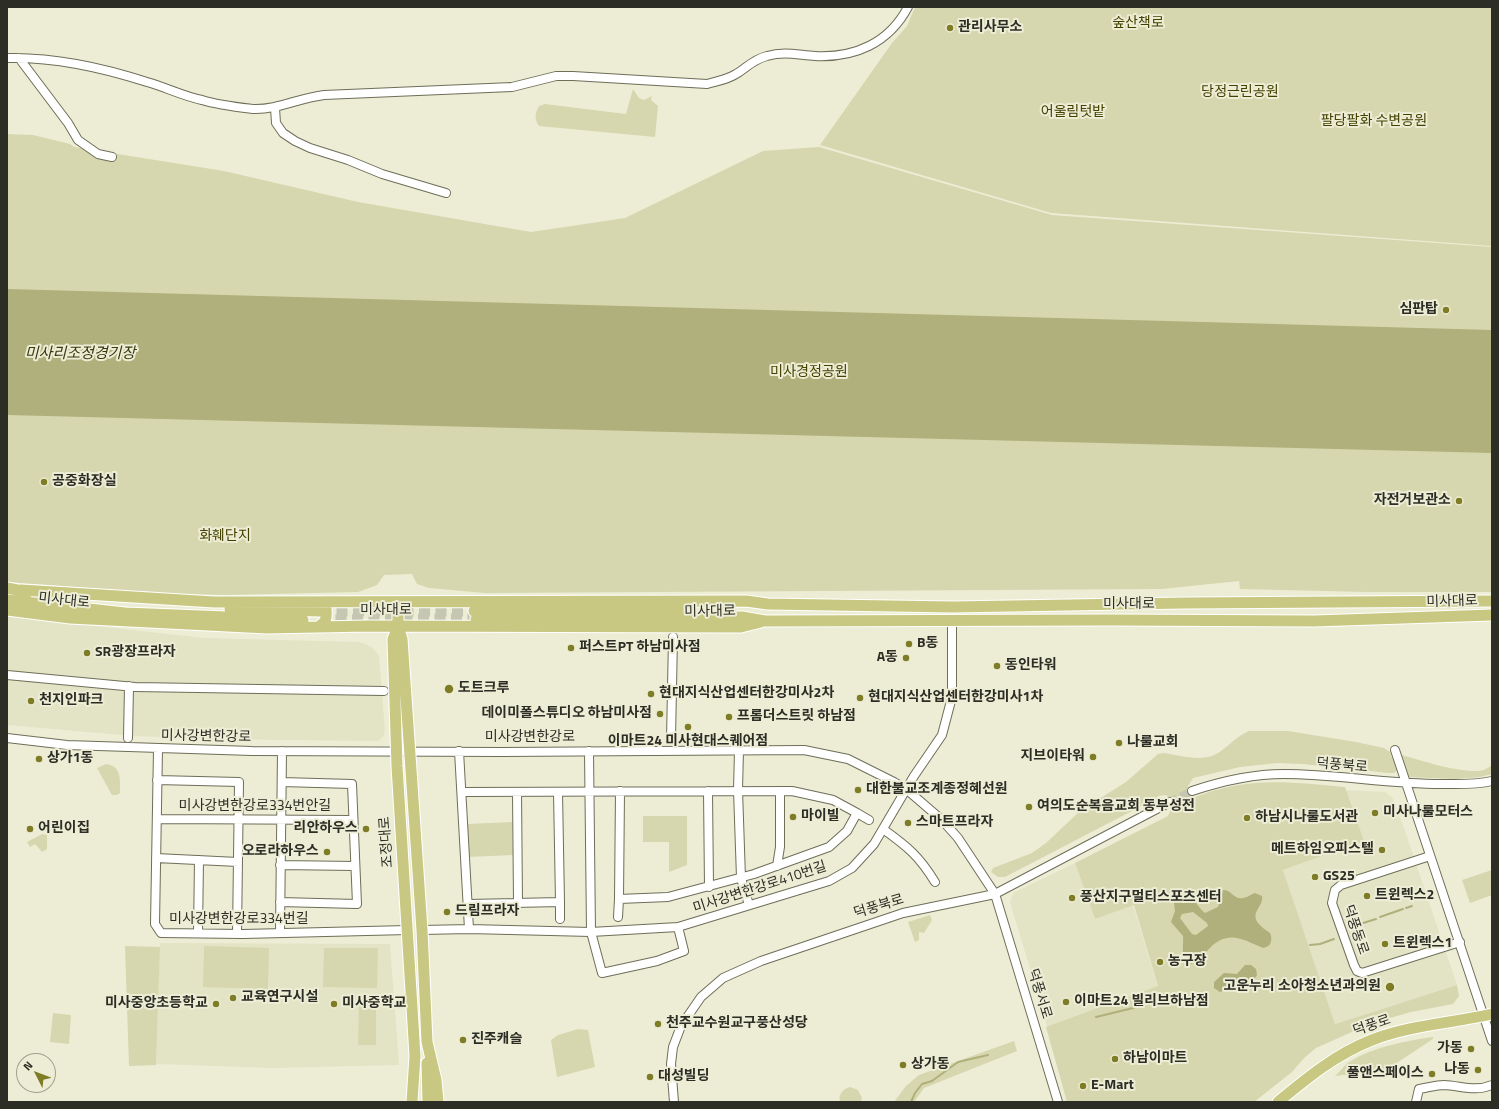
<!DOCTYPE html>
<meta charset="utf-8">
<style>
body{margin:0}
#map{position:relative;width:1499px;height:1109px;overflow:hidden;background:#ededd6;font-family:"Titillium Web",sans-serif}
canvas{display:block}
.frame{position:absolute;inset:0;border:8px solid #2c2d24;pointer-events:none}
.north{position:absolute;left:16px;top:1053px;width:40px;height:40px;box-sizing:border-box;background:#ededd6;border:1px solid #a0a08f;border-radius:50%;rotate:312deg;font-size:11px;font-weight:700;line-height:16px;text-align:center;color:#2c2d24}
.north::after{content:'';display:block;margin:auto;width:14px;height:18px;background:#7e7c24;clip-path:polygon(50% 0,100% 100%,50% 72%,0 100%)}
</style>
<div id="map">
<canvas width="1499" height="1109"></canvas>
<div class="frame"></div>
<div class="north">N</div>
</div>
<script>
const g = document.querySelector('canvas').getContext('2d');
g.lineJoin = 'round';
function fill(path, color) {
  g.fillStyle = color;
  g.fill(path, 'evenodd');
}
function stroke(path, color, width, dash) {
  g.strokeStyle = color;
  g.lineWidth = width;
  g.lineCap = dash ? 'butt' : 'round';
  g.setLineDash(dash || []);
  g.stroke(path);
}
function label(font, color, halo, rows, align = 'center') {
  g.font = font + ' "Titillium Web","Noto Sans KR",sans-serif';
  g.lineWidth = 4;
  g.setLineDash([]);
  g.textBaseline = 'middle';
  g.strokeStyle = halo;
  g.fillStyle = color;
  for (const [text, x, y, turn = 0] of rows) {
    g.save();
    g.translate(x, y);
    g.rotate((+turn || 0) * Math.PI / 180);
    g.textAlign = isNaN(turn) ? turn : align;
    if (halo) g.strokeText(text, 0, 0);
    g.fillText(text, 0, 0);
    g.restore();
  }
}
const built = new Path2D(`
 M7,616L204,638L360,642L372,647L379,656L385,730L383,737L378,741L208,739L133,736L7,725Z
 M1346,790L1385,792L1392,797L1404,828L1457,985L1335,1024L1283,870L1363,842Z
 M1075,863L1095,919L1133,905L1161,997L1070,1102L1010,902L1013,893Z
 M160,943L390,944L399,1065L273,1068L156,1064Z`);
const green = new Path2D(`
 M915,7H1492V246L1051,213L820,145L892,43L907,26Z
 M633,89L639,98L644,100L652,96L651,100L658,106L655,137L539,126C534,119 535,114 539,106L545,104L626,114Z
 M7,134L33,135L70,144L74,147L224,171L358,202L531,232L625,218L763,151L819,147L1052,215L1492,247V592H1367L1240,589L1239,581L1162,589L485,593L429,588L417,584L412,574L384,575L377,585L358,592L228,595L172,594L7,582Z
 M1249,731H1288L1356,742L1384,748L1390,752L1392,758L1399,759L1402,755C1423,761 1456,772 1478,771C1483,771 1488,768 1492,765V774L1480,777L1456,779L1408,777L1398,770L1394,773H1388L1303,764L1277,763L1240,767L1193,778L1188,786L1190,793L1195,797C1248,776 1290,782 1345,787L1364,841L1283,870L1335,1024L1457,985L1459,996L1453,1004L1411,1012L1372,1023L1316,1048L1304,1058L1292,1072L1254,1102H1067L1046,1027L1158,986L1134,905L1095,919L1075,863L1168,816L1171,809V800L1166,795L1158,796L1155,799L1005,877H998L991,872L993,868L1032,853L1046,843L1080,811L1126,782L1158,754L1163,753C1181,755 1204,764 1221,751C1231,744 1237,736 1249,731Z
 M106,764C122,766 120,780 120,793L117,795H112L97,768Z
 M643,816H687V865L669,872V842H643Z
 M512,822L513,855L468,857L467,824Z
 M42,834L47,835V849L42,852L35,844L30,847L27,842Z
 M1492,870V895L1470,903L1462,880Z
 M930,915L932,920L924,933L919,932V940L915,942L908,922Z
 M125,946L160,947L156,1065L129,1066Z
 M204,946L269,948L268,989L203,987Z
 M324,948H378L377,988L323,987Z
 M359,1000H376V1045H358Z
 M53,1013L71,1015L69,1044L50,1042Z
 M578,1029L588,1030L595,1067L557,1077L551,1040L558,1035Z
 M1433,1037V1039L1386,1070L1335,1076C1340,1071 1344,1066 1349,1062C1373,1047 1405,1041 1433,1037Z
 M1014,1041L1017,1051L924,1088L914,1102H894L906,1086L919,1075Z
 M850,1087L858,1090L862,1098L861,1102H840C838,1094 843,1089 850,1087Z`);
const water = new Path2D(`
 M7,289L1492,330V453L7,415Z
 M1223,890C1232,890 1234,900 1243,898C1247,898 1251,894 1255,893L1262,896C1264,906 1250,912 1258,923C1261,927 1266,930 1270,933C1273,940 1271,947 1263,948C1242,939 1227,929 1208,950C1203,955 1201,959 1195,963L1188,964C1180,955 1184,947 1183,936L1171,922L1175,911L1173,895L1180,892C1196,895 1195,905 1205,913L1218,907ZM1193,912L1207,923L1208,926L1196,935L1192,934L1180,918L1182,914Z
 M1245,965H1251L1256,969L1257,975L1253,981L1240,982L1231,988L1220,992L1214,988V982L1224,973L1237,974Z`);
const stream = new Path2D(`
 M1406,908L1412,906
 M1380,917L1403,909
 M1360,924L1376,919
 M1351,927H1354
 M1310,945L1320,944L1334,939
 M1096,1017L1133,1008L1148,1000L1167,995
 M911,1102L915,1093L922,1084L932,1081L958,1062L988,1055`);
const minorTunnel = new Path2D(`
 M1170,802L1192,791`);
const majorTunnel = new Path2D(`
 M320,611H474
 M319,620L476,619`);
const minor = new Path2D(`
 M7,58C53,57 104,68 147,82C165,87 183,96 202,100C218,105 236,107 253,109C277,110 299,98 324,95L512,87L556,76H573L707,84C716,81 727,80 736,74C746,68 754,59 767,56C784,51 798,55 815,56C855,58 889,43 908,7
 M19,58L68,123L78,140L98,154L112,157
 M275,108L276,123L283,133L295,141L310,148L348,160L382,174L446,193
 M7,675L135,687L384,691
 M7,738L67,745L252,751L502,752L804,750L848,759L894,782L906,789L942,820L958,838L995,894L1058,1102
 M128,738L129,686
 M671,739L673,637
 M158,749L155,924L161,933L243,934L408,930
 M739,750L738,790L741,878L749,905
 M1395,750L1492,1041
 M459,751L469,929
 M589,751L591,932L602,973L657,961L684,951L678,927
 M157,780L239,782L237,934
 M708,791L709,887
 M1192,791C1222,781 1251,774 1284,774C1336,774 1388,784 1441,784C1458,784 1475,785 1492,781
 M462,792L792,791L833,800L857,813L847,831L829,847L754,874L668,897L619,899L620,791
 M517,792L518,902
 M857,813L869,820
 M157,819L353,820
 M883,829C908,847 919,856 935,882
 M1430,856L1341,885L1335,890L1332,903L1354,965L1357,971L1362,973L1460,942
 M156,858L238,862
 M280,865L355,866
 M777,866L780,847V791
 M280,902L357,904L352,784L282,782
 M560,902V919
 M469,904L560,902L558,792
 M618,917L619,899
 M422,930L469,929L591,932L678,927L829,881L852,868L874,844L914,776L942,735L952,697V621
 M198,933L199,860
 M280,933L282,751
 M674,1102L671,1064L673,1047L681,1026L701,997L723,978L761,961L903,913L995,894L1170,802
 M1416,1102L1419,1089C1427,1088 1436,1085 1444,1085C1462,1086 1475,1092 1492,1085`);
const major = new Path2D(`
 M7,588L28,592
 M21,590L214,602L746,601L768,604L953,607L1185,603L1492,601
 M7,600L125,613L303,620
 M398,602V627L393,639L397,766L415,1056L412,1102
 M230,609L320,611
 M7,610L70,618L267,628L368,626L741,627L761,622
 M474,611L686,609
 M476,619L742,617L765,621L1110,620L1314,621L1492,615
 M318,627C326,622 327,619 326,609L319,603
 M398,627L402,639L422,930L427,1042L436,1080L438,1102
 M427,1063L428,1102
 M1278,1102C1307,1078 1336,1054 1372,1040C1410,1025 1453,1023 1492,1014`);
const markers = [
 [950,28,4,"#7e7c24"],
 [1446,310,4,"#7e7c24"],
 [44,482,4,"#7e7c24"],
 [1459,501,4,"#7e7c24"],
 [909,644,4,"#7e7c24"],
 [571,648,4,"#7e7c24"],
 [87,653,4,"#7e7c24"],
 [906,658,4,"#7e7c24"],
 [997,666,4,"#7e7c24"],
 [449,689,5,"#7e7c24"],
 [651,694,4,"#7e7c24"],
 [860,698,4,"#7e7c24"],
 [31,701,4,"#7e7c24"],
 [660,714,4,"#7e7c24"],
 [729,717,4,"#7e7c24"],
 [688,727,4,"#7e7c24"],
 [1119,743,4,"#7e7c24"],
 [1093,757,4,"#7e7c24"],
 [39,759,4,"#7e7c24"],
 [858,790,4,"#7e7c24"],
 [1029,807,4,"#7e7c24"],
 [1375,813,4,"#7e7c24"],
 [793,817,4,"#7e7c24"],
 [1247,818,4,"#7e7c24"],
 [908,823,4,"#7e7c24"],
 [30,829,4,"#7e7c24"],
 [366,829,4,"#7e7c24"],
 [1382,850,4,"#7e7c24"],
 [327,852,4,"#7e7c24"],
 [1315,877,4,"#7e7c24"],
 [1367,896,4,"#7e7c24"],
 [1072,898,4,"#7e7c24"],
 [447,912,4,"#7e7c24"],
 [1385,944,4,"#7e7c24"],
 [1160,962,4,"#7e7c24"],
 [1390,987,5,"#7e7c24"],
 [233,998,4,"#7e7c24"],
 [1066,1002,4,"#7e7c24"],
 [216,1004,4,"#7e7c24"],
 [334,1004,4,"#7e7c24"],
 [658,1024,4,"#7e7c24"],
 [463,1040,4,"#7e7c24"],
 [1471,1049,4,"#7e7c24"],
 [1115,1059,4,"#7e7c24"],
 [903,1065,4,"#7e7c24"],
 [1478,1070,4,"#7e7c24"],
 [1432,1074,4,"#7e7c24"],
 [650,1077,4,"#7e7c24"],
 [1083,1086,4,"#7e7c24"]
];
const parkNames = [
 ["숲산책로",1138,24],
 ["당정근린공원",1240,93],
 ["어울림텃밭",1073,113],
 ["팔당팔화 수변공원",1374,122],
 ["미사경정공원",809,373],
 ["화훼단지",225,537]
];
const poiNames = [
 ["관리사무소",958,28],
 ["심판탑",1438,310,"right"],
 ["공중화장실",52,482],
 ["자전거보관소",1451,501,"right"],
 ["B동",917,644],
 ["퍼스트PT 하남미사점",579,648],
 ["SR광장프라자",95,653],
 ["A동",898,658,"right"],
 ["동인타워",1005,666],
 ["도트크루",458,689],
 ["현대지식산업센터한강미사2차",659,694],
 ["현대지식산업센터한강미사1차",868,698],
 ["천지인파크",39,701],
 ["데이미폴스튜디오 하남미사점",652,714,"right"],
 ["프롬더스트릿 하남점",737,717],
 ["이마트24 미사현대스퀘어점",688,742,"center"],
 ["나룰교회",1127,743],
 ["지브이타워",1085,757,"right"],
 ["상가1동",47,759],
 ["대한불교조계종정혜선원",866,790],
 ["여의도순복음교회 동부성전",1037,807],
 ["미사나룰모터스",1383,813],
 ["마이빌",801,817],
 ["하남시나룰도서관",1255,818],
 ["스마트프라자",916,823],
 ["어린이집",38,829],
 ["리안하우스",358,829,"right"],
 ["메트하임오피스텔",1374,850,"right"],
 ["오로라하우스",319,852,"right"],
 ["GS25",1323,877],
 ["트윈렉스2",1375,896],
 ["풍산지구멀티스포츠센터",1080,898],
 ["드림프라자",455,912],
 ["트윈렉스1",1393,944],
 ["농구장",1168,962],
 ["고운누리 소아청소년과의원",1381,987,"right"],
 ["교육연구시설",241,998],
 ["이마트24 빌리브하남점",1074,1002],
 ["미사중앙초등학교",208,1004,"right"],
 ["미사중학교",342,1004],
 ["천주교수원교구풍산성당",666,1024],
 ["진주캐슬",471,1040],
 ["가동",1463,1049,"right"],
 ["하남이마트",1123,1059],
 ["상가동",911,1065],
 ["나동",1470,1070,"right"],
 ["풀앤스페이스",1424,1074,"right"],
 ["대성빌딩",658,1077],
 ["E-Mart",1091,1086]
];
const streetNames = [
 ["미사대로",64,601,6],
 ["미사대로",1452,602,-2],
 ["미사대로",1129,605],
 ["미사대로",386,611],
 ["미사대로",710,612,-1],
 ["미사강변한강로",206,737,1],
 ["미사강변한강로",530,738],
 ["덕풍북로",1342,766,5],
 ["미사강변한강로334번안길",255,807],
 ["조정대로",387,842,-94],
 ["미사강변한강로410번길",760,888,-18],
 ["덕풍북로",879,907,-17],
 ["미사강변한강로334번길",239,920],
 ["덕풍동로",1355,930,71],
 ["덕풍서로",1039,994,73],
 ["덕풍로",1372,1026,-19]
];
const waterNames = [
 ["미사리조정경기장",80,354]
];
fill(built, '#e3e4c5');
fill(green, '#d6d7ae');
fill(water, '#afb07b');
stroke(stream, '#afb07b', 2);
stroke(minorTunnel, '#c6c7b2', 8, [8, 4]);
stroke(majorTunnel, '#c6c7b2', 11, [11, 5.5]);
stroke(minor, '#6e6e59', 10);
stroke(major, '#fff', 13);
stroke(minor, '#fff', 8);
stroke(major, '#c9c882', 11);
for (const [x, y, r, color] of markers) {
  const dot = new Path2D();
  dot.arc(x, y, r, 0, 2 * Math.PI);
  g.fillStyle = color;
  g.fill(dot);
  stroke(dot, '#ededd6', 1.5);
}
label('14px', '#444200', '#ededd6', parkNames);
label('bold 14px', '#2c2d24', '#ededd6', poiNames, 'left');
label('14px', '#2c2d24', '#ededd6', streetNames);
label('italic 15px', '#38380e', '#ededd6', waterNames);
</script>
